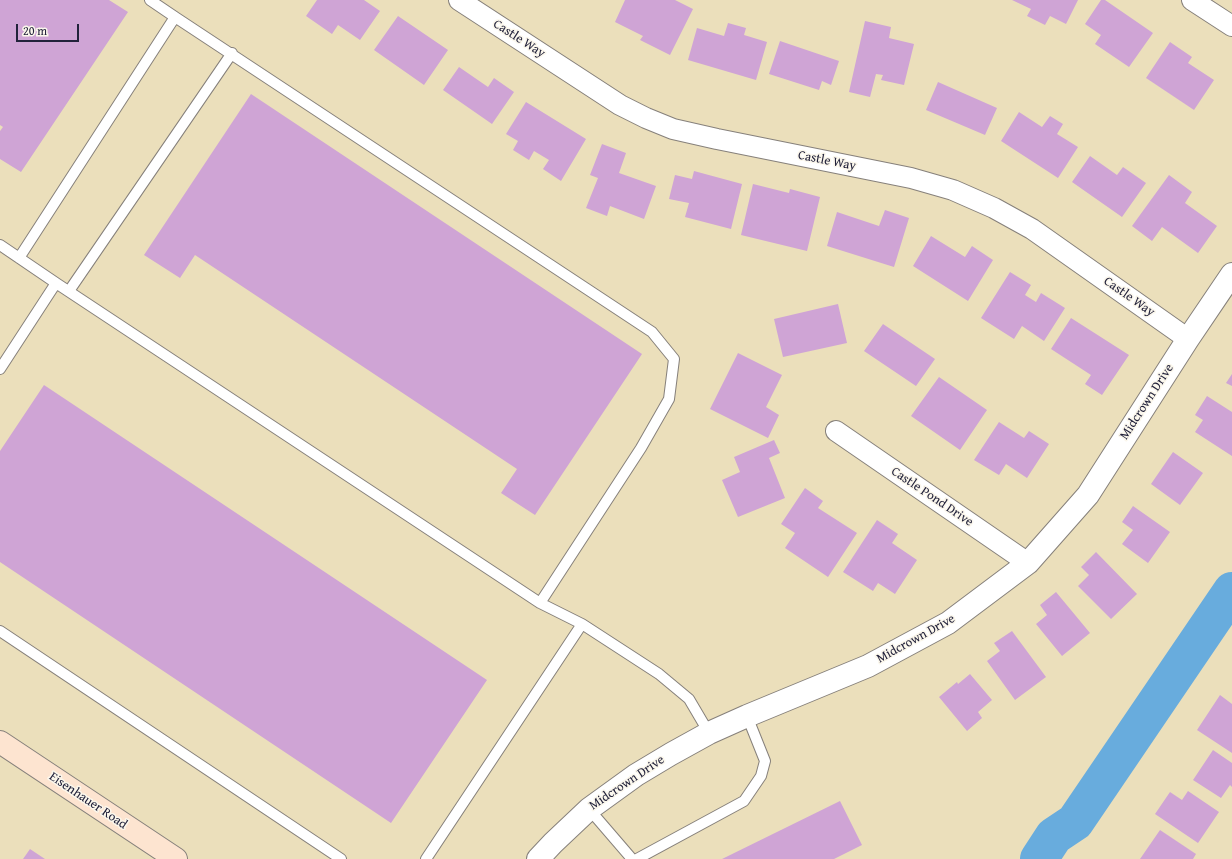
<!DOCTYPE html>
<style>
body{margin:0}
#map{position:relative;width:1232px;height:859px;overflow:hidden;background:#ebdfbb;font-family:"Gentium Book Plus",serif}
canvas{display:block}
.scale{position:absolute;left:16px;top:24px;width:63px;height:18px;box-sizing:border-box;border:2px solid #22223b;border-top:0;padding-left:5px;font-size:12px;line-height:14px;white-space:nowrap;color:#22223b;-webkit-text-stroke:3px #fbf7ec;paint-order:stroke}
</style>
<div id="map">
<canvas width="1232" height="859"></canvas>
<div class="scale">20 m</div>
</div>
<script>
const g = document.querySelector('canvas').getContext('2d');
g.lineJoin = 'round';
function stroke(path, color, width, dash) {
  g.strokeStyle = color;
  g.lineWidth = width;
  g.lineCap = dash ? 'butt' : 'round';
  g.setLineDash(dash || []);
  g.stroke(path);
}
function fill(path, color) {
  g.fillStyle = color;
  g.fill(path, 'evenodd');
}
function label(font, color, halo, rows, align = 'center') {
  g.font = font + ' "Gentium Book Plus",serif';
  g.lineWidth = 3;
  g.setLineDash([]);
  g.textBaseline = 'middle';
  g.strokeStyle = halo;
  g.fillStyle = color;
  for (const [text, x, y, turn = 0] of rows) {
    g.save();
    g.translate(x, y);
    g.rotate((+turn || 0) * Math.PI / 180);
    g.textAlign = isNaN(turn) ? turn : align;
    if (halo) g.strokeText(text, 0, 0);
    g.fillText(text, 0, 0);
    g.restore();
  }
}
const river = new Path2D(`
 M1039,859L1054,836L1075,822L1232,591`);
const building = new Path2D(`
 M0,0H109L128,12L21,172L0,159V131L3,127L0,125Z
 M317,0H364L380,11L360,40L338,25L332,34L306,16Z
 M625,0H675L693,9L670,55L640,40L643,36L615,22Z
 M1012,0H1078L1066,24L1050,16L1045,25L1027,16L1031,9Z
 M1101,0H1105L1153,33L1129,67L1095,44L1101,35L1085,24Z
 M398,16L448,50L424,85L374,50Z
 M865,21L891,27L889,38L914,44L904,85L881,80L883,75L876,74L870,97L849,92Z
 M728,23L746,28L744,35L767,42L756,80L688,60L697,28L724,36Z
 M780,41L839,61L831,85L822,81L819,90L769,74Z
 M1170,42L1192,57L1188,63L1214,80L1194,110L1146,78Z
 M459,67L488,87L494,78L514,92L492,124L443,90Z
 M938,82L997,108L985,135L926,110Z
 M251,94L642,354L535,515L501,493L517,469L195,255L180,278L144,255Z
 M526,102L586,139L561,181L543,169L549,160L534,151L529,160L513,150L518,141L506,134Z
 M1019,112L1042,127L1050,116L1063,124L1057,134L1078,147L1058,178L1001,141Z
 M602,144L626,153L619,173L656,186L644,219L610,206L607,216L586,208L598,178L590,175Z
 M1090,156L1117,175L1123,167L1146,183L1122,217L1072,182Z
 M694,171L742,184L731,229L685,217L689,203L669,199L675,175L692,179Z
 M1169,175L1192,192L1185,203L1217,226L1198,253L1162,227L1152,241L1132,226Z
 M753,184L789,193L790,189L820,197L807,251L741,235Z
 M885,210L909,218L894,267L827,246L837,212L879,226Z
 M931,236L965,257L972,246L993,260L968,301L913,266Z
 M1010,272L1031,285L1025,295L1036,302L1041,293L1065,308L1044,341L1022,326L1014,339L981,318Z
 M838,304L847,343L783,357L774,319Z
 M1071,318L1129,355L1102,395L1085,384L1091,375L1051,349Z
 M883,324L935,359L916,386L864,351Z
 M738,353L782,375L766,407L779,415L768,438L710,409Z
 M1232,374V386L1226,383Z
 M939,377L987,410L960,450L911,416Z
 M44,385L487,680L391,823L0,562V451Z
 M1207,396L1232,412V456L1195,432L1203,420L1195,415Z
 M999,422L1024,438L1029,431L1049,444L1027,478L1006,464L999,475L974,460Z
 M774,440L780,453L769,458L785,498L738,517L722,480L740,472L734,457Z
 M1173,452L1203,473L1180,505L1151,484Z
 M805,488L823,501L818,508L857,533L828,577L785,548L795,533L781,524Z
 M1133,506L1170,532L1148,563L1122,544L1133,530L1122,522Z
 M877,520L898,534L892,543L917,560L895,594L878,583L873,591L843,572Z
 M1096,552L1137,594L1111,619L1078,586L1089,575L1081,567Z
 M1056,592L1090,633L1062,656L1036,624L1047,615L1040,605Z
 M1012,631L1046,677L1015,700L987,661L1000,651L994,643Z
 M970,674L992,700L978,712L982,718L967,731L939,697L957,682L958,684Z
 M1220,695L1232,704V753L1197,730Z
 M1213,750L1232,763V787L1230,785L1221,798L1193,780Z
 M1188,791L1219,812L1198,843L1155,814L1170,792L1182,800Z
 M840,801L862,845L834,859H722Z
 M1160,830L1196,854L1193,859H1140Z
 M30,849L45,859H23Z`);
const service = new Path2D(`
 M175,17L652,332L674,359L669,399L641,448L540,603
 M0,245L56,283L0,369
 M19,258L175,17L150,0
 M56,283L540,603L582,624L659,674L689,699L709,733
 M69,291L232,53
 M0,631L341,859
 M589,809L632,859
 M426,859L582,624
 M637,859L744,801L761,776L765,761L747,716`);
const minor = new Path2D(`
 M459,0L620,105L646,118L673,129L717,139L911,178L953,190L994,208L1032,229L1188,339
 M1192,0L1232,26
 M836,431L1028,563`);
const tertiary = new Path2D(`
 M538,859L553,843L589,809L636,775L671,754L709,733L747,716L868,666L948,623L1028,563L1088,495L1188,339L1232,274`);
const secondary = new Path2D(`
 M0,742L176,859`);
const streetNames = [
 ["Castle Way",519,39,33],
 ["Castle Way",827,161,11],
 ["Castle Way",1129,297,35],
 ["Midcrown Drive",1147,402,-57],
 ["Castle Pond Drive",932,497,34],
 ["Midcrown Drive",916,639,-29],
 ["Midcrown Drive",627,783,-34],
 ["Eisenhauer Road",88,801,34]
];
stroke(river, '#68acdd', 38);
fill(building, '#cfa4d5');
stroke(service, '#86807b', 12);
stroke(minor, '#86807b', 22);
stroke(tertiary, '#86807b', 24);
stroke(secondary, '#86807b', 24);
stroke(service, '#fff', 10);
stroke(minor, '#fff', 20);
stroke(tertiary, '#fff', 22);
stroke(secondary, '#fde4d0', 22);
label('13px', '#22223b', '#fbf7ec', streetNames);
</script>
